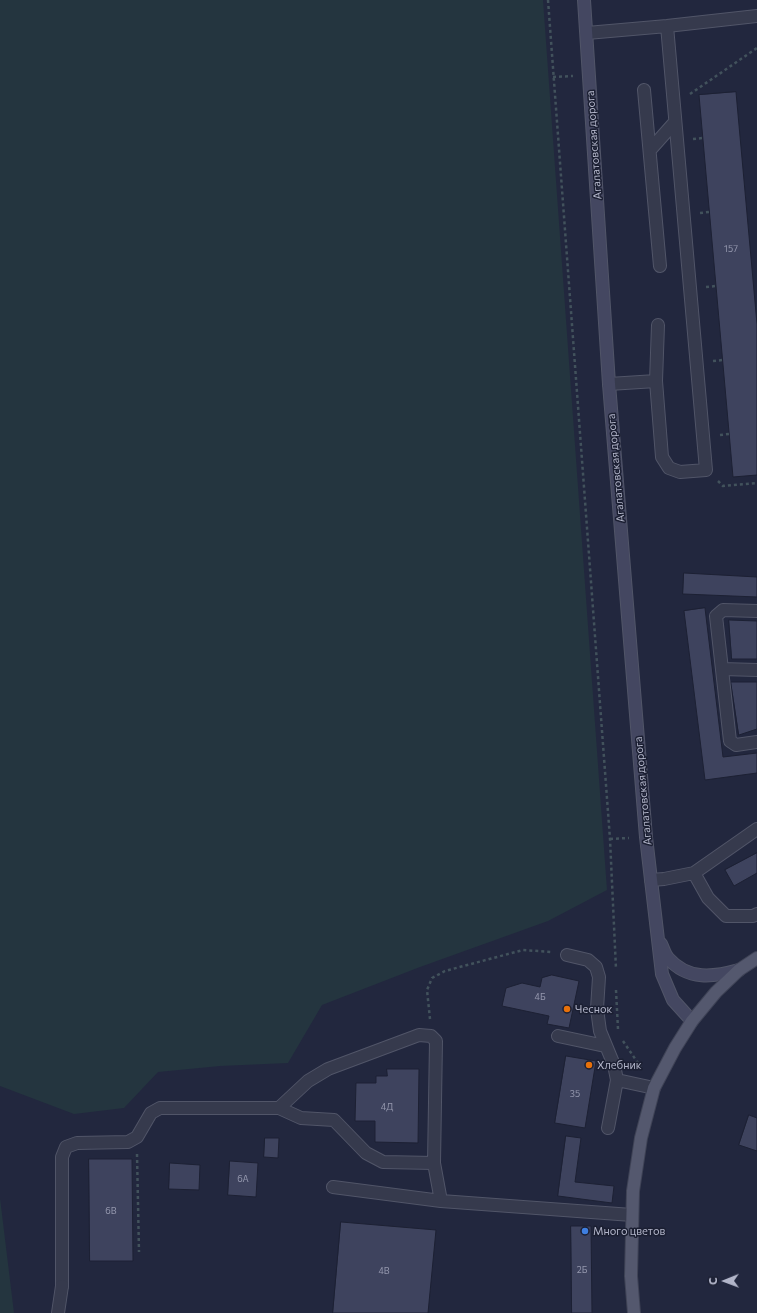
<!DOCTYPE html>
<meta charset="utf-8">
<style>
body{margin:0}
#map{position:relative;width:757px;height:1313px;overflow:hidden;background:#22273e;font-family:Commissioner,sans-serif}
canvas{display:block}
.north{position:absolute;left:705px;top:1261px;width:40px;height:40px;-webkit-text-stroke:3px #1b1f32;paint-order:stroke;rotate:269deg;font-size:11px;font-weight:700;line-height:16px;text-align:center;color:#b2b5c9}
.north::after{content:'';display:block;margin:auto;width:14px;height:18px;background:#b2b5c9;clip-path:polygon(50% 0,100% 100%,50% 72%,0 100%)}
</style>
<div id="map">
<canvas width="757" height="1313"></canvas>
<div class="north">С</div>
</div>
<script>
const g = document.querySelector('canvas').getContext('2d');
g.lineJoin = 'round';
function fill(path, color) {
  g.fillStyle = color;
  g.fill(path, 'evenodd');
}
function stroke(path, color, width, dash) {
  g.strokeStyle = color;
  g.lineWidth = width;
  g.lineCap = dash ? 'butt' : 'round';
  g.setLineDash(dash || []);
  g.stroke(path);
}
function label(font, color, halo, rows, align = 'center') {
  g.font = font + ' Commissioner,sans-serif';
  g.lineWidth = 3;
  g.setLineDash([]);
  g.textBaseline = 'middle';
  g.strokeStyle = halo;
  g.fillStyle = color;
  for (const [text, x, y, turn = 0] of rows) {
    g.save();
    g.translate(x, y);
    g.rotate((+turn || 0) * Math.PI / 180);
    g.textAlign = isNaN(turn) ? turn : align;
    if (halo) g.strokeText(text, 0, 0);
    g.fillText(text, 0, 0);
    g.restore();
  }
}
const green = new Path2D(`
 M0,0H543L607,890L548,921L420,967L322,1005L288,1063L220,1066L158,1072L124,1108L74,1114L0,1086Z
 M0,1198L14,1313H0Z`);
const building = new Path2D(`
 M736,92L757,324V475L733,477L699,95Z
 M684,573L757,577V597L683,594Z
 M705,608L723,757L757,753V773L705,780L684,611Z
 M729,620L757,621V659H732Z
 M731,682H757V729L739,735Z
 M757,853V873L734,886L725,870Z
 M552,975L579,981L569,1028L547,1024L549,1016L502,1006L506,988L522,983L540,987L542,978Z
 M566,1056L596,1061L585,1128L555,1123Z
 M387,1069H419L418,1143L375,1142V1121H355L356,1083H376V1076H387Z
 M749,1115L757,1118V1151L739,1145Z
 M566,1136L581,1138L575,1182L614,1186L612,1203L558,1196Z
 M265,1138H279L278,1158L264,1157Z
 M89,1159H132L133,1261H90Z
 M230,1161L258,1163L256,1197L228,1195Z
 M170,1163L200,1165L199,1190L169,1189Z
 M341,1222L436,1230L428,1313H333Z
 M571,1226H591L592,1313H572Z`);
const path = new Path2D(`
 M548,0L610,839L616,969
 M553,77L573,76
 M690,94L757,48
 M693,139L703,138
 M700,213L709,212
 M706,287L716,286
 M713,361L723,360
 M720,435L729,434
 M718,481L723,486L757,483
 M610,839L629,838
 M616,990L618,1029
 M430,1019L427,990L432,978L445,971L523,950L552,952
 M623,1041L640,1066V1069
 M137,1154L139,1252`);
const lane = new Path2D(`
 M587,33L667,26L757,16
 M644,90L660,266
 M650,150L675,122
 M658,325L656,381L662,457L669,468L680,472L706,470L667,26
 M609,384L656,381
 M757,611L723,610L716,616L730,741L736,745L757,742
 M722,669L757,670
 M694,873L757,829
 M651,880L664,879L694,873L708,898L726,916H753L757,914
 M567,955L588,960L596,967L599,977L597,1009L600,1031L614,1065L617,1080L608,1128
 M558,1036L605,1046
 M617,1080L654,1088
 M279,1108L301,1118L334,1120L366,1153L383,1162L434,1163
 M333,1187L441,1201L632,1215
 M62,1286V1157L66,1147L77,1143L128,1142L137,1137L151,1113L160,1108H279L308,1081L328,1069L419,1035L431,1036L436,1041L434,1163L441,1201`);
const street = new Path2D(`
 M58,1313L62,1286`);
const secondary = new Path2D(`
 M584,0L609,384L646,837L662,974L673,1000L692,1021
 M661,944C663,948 665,955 668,958C688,981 714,977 739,970`);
const primary = new Path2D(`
 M634,1313L631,1276L633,1191L641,1138L654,1088L675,1048L692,1021L716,992L739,970L757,958`);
const markers = [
 [567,1009,4,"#e8710a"],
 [589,1065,4,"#e8710a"],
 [585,1231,4,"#3f7fe0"]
];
const numberNames = [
 ["157",731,249],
 ["4Б",540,997],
 ["35",575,1094],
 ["4Д",387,1107],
 ["6А",243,1179],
 ["6В",111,1211],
 ["2Б",582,1270],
 ["4В",384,1271]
];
const streetNames = [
 ["Агалатовская дорога",594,145,-94],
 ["Агалатовская дорога",616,468,-95],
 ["Агалатовская дорога",643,791,-95]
];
const poiNames = [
 ["Чеснок",575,1009],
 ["Хлебник",597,1065],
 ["Много цветов",593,1231]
];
fill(green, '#24353f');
fill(building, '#3e435e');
stroke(building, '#1d2134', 1);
stroke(lane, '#515568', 14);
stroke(street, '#515568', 14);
stroke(secondary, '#515568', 14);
stroke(primary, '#3f4356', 14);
stroke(path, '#42525c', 2.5, [3, 3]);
stroke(lane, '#363a4d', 12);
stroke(street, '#363a4d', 12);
stroke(secondary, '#444761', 12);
stroke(primary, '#54586e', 12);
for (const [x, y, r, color] of markers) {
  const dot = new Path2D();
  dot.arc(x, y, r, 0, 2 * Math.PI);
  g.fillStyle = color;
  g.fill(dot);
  stroke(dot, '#1b1f32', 1.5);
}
label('9px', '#9598ae', null, numberNames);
label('11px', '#b2b5c9', '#1b1f32', streetNames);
label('11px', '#b2b5c9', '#1b1f32', poiNames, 'left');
</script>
